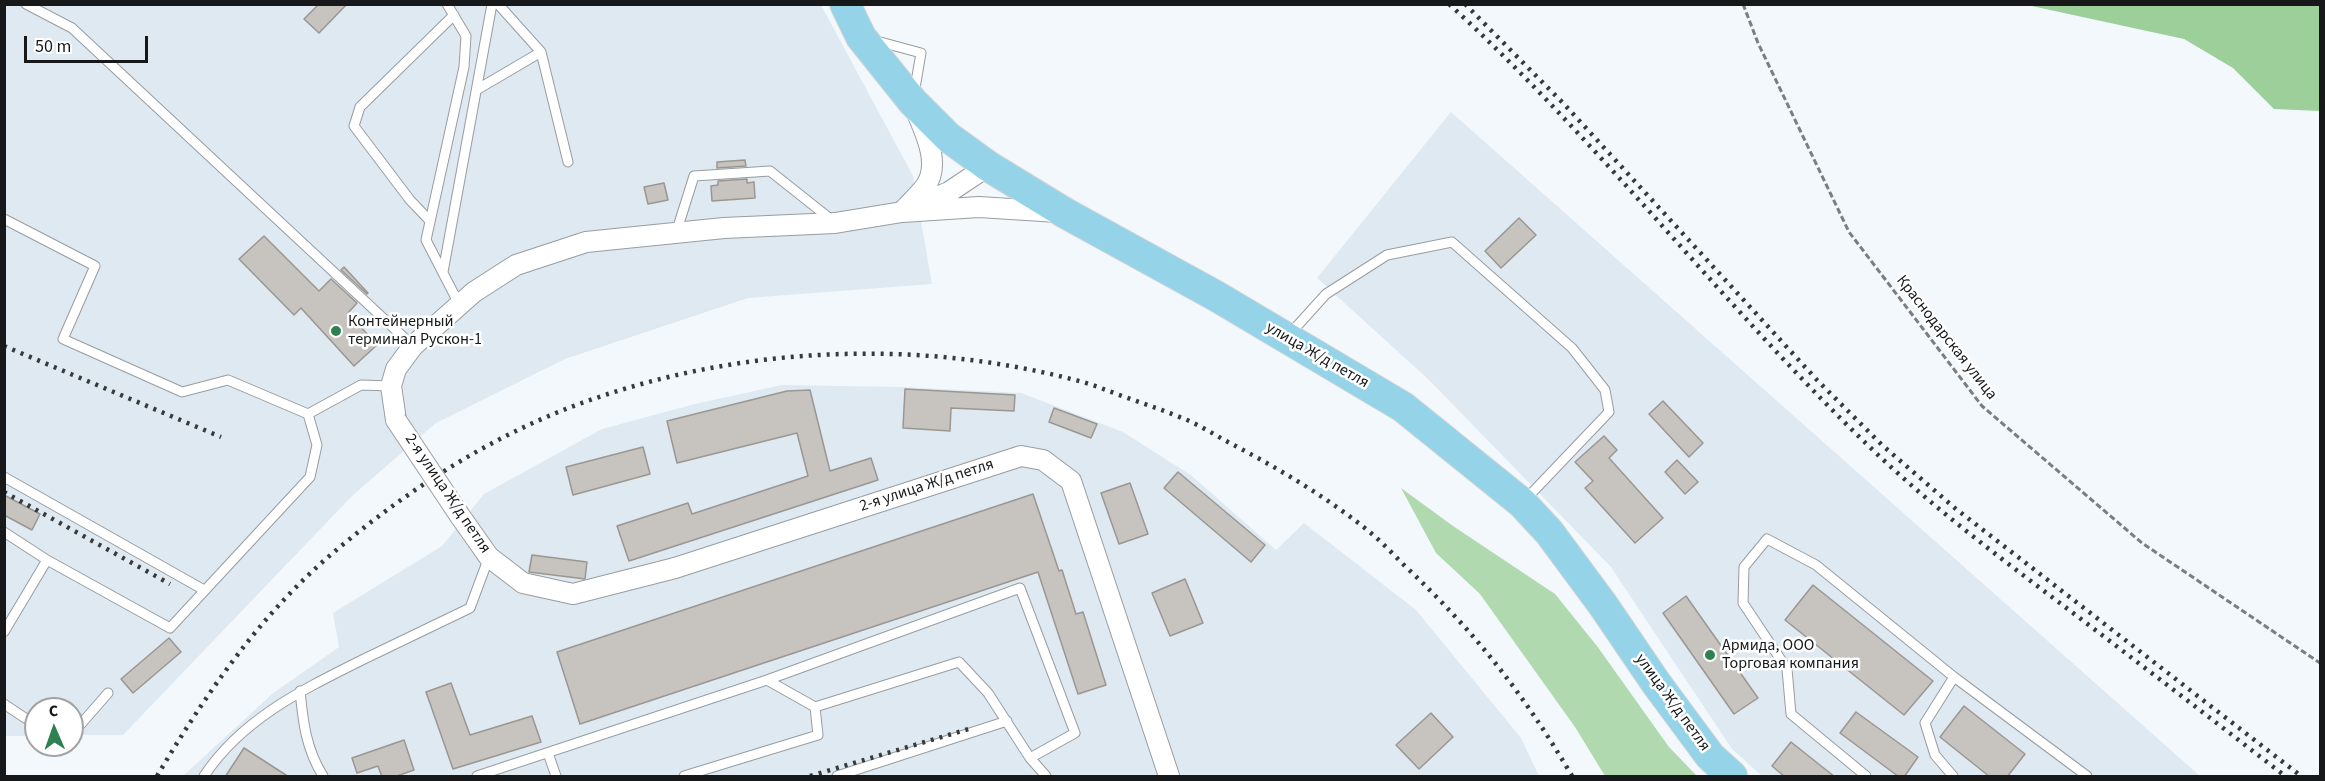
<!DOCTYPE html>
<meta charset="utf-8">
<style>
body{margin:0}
#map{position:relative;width:2325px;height:781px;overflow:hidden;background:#f3f8fc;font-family:"Source Sans 3",sans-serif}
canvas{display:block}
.frame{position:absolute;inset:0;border:6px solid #161819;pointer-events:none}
.north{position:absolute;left:24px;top:697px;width:60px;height:60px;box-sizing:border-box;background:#fff;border:2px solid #a2a3a3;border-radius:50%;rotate:358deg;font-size:16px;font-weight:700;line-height:24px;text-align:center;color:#161819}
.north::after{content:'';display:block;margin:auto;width:21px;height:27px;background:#308152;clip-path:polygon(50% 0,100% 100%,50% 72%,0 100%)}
.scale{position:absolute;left:24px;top:36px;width:124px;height:27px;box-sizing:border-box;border:3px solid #161819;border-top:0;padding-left:8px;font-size:18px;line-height:21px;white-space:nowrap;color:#161819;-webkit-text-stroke:4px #fff;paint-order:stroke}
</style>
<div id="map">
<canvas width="2325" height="781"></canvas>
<div class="frame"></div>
<div class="north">С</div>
<div class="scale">50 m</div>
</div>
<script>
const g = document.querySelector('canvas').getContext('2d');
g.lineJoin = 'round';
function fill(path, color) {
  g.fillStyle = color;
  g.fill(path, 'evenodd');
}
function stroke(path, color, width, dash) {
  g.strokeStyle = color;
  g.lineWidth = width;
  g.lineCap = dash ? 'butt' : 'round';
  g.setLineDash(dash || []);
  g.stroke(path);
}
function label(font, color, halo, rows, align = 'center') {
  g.font = font + ' "Source Sans 3",sans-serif';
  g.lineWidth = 5;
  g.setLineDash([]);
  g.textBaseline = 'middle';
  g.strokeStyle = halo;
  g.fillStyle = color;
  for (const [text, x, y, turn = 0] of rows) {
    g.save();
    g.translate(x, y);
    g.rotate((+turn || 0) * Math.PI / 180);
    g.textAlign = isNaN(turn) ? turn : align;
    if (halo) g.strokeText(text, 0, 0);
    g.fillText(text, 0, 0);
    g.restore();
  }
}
const built = new Path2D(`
 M4,5H821L913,176L932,284L748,298L565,359L436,423L352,496L123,735H72V709H36V736H5Z
 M1451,112L2200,776H1762L1732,749L1611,567L1428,379L1317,278Z
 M782,385L901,387L1021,393L1123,432L1192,476L1276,550L1304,523L1416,610L1521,738L1539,776H183L272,694L339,647L333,613L442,546L484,494L602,429L695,404Z`);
const green = new Path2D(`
 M1401,488L1453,526L1555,594L1597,646L1669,747L1697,776H1605L1575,727L1480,594L1436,553Z`);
const forest = new Path2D(`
 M2027,5H2320V111L2274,109L2233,68L2184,39Z`);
const building = new Path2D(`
 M319,4H347L319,33L304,19Z
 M745,160L746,166L717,168V162Z
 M747,179V183L754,182L755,198L712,201L711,186L718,185V181Z
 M664,183L668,200L648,204L644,187Z
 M1519,218L1536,235L1501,268L1485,251Z
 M264,236L319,291L331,279L357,303L348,313L377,345L354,366L301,308L294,315L239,259Z
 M344,267L368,293L367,294L341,270Z
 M905,389L1015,395L1014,411L951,408L950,431L903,428Z
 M810,390L830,471L871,458L878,480L629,561L617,526L688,503L692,514L808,476L797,433L677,463L667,421L787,391Z
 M1663,401L1703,443L1689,457L1649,414Z
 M1054,408L1097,424L1091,438L1049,422Z
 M1604,436L1617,450L1609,458L1663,518L1635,543L1585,488L1593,481L1575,462Z
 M643,447L650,474L573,495L566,467Z
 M1677,460L1698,482L1685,494L1665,472Z
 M1178,472L1265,545L1251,562L1164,488Z
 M1130,483L1148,534L1119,544L1101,493Z
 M1033,494L1059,571L1062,570L1076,614L1083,612L1106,685L1078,694L1038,572L580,724L557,652Z
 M4,495L40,514L32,530L4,515Z
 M532,555L587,562L585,579L529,572Z
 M1185,579L1203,623L1170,636L1152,593Z
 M1813,585L1933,681L1904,715L1785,620Z
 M1686,596L1758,698L1734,714L1663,613Z
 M169,638L181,652L133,693L121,679Z
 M451,683L470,735L532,716L541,742L453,769L426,692Z
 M1964,706L2025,754L2007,777H1990L1940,737Z
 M1856,712L1918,757L1904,777H1899L1840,733Z
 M1431,713L1453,737L1419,769L1396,745Z
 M404,740L414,770L394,777H382L378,766L357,773L352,758Z
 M1791,742L1835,777H1785L1772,766Z
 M244,748L289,777H225Z`);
const path = new Path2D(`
 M1743,4L1758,43L1849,232L1982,406L2142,543L2320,663`);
const lane = new Path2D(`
 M26,4L72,28L413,346
 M447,4L466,36L464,67L426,240L459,304
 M498,4L541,52L568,162
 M873,40L921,53L914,94
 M478,89L541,52
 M4,219L95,266L63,339L182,392L228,380L308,414L317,445L310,477L170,628L47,560L4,532
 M430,221L410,200L354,126L360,107L454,15
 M676,233L694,176L770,171L833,221
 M443,272L492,4
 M1289,335L1326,294L1387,255L1452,242L1572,348L1605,390L1609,412L1526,499
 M308,414L361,385L391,386
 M4,477L204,590
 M4,632L47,560
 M767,680L815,707L959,662L988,693L1030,758L1046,776
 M300,691C303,722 306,749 323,776
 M4,704L25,718L36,722
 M72,726L81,724L108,693
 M548,753L556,776
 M204,776C242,719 302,690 362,660C398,643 434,625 470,608L489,557
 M477,776L767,680L1020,588L1075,733L1030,758
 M684,776L818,735L815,707
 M837,776L1007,721
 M1866,776L1791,714L1787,669L1743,603L1744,567L1767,539L1816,565L1954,677L2087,776
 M1953,776L1935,755L1925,723L1954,677`);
const street = new Path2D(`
 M917,113C926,134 941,165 925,187C918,196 910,203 902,212L979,207L1058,212
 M396,420L391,386L396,369L413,346L474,292L516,265L586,242L724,228L835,223L902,212L949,192L988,166
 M460,516L489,557L523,583L573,594L675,568L1021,456L1043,460L1071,481L1169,776`);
const primary = new Path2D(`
 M845,4L861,37L913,102L948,137L988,166L1065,213L1216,296L1403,407L1522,503L1549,532L1603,605L1656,683L1710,756L1732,776`);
const rail = new Path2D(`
 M1449,4C1601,143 1727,311 1876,453C1939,513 2011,566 2081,619C2149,671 2217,723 2285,776
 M1465,4L1564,104L1817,380L1882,445L1956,509L2301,776
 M4,346L221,437
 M4,492L170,584
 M157,776C204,697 257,619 327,558C399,496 482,441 571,407C729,347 911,337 1075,380C1092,384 1108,391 1125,397C1144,404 1163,410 1182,418C1198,424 1213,434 1228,442C1274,466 1320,493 1361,525C1377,537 1391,552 1405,566C1475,632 1524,694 1572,776
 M810,776L972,728`);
const streetBridge = new Path2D(`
 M396,420L460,516`);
const markers = [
 [336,331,6,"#308152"],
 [1710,655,6,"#308152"]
];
const poiNames = [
 ["Контейнерный",348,322],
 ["терминал Рускон-1",348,340],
 ["Армида, ООО",1722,646],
 ["Торговая компания",1722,664]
];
const streetNames = [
 ["Краснодарская улица",1946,338,52],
 ["улица Ж/д петля",1317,356,30],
 ["2-я улица Ж/д петля",927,486,-18],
 ["2-я улица Ж/д петля",447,494,56],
 ["улица Ж/д петля",1672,703,54]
];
fill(built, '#dee9f2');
fill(green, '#b1d9af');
fill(forest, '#9dcf9a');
fill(building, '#c7c4bf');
stroke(building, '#9a9792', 1.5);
stroke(lane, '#989da0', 11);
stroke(street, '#989da0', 22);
stroke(primary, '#d5d5d6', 32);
stroke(path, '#7b7e80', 3, [6, 3]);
stroke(lane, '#fff', 9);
stroke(street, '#fff', 20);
stroke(primary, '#95d3e8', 30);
stroke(rail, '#373a3b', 4.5, [3, 6]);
stroke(streetBridge, '#989da0', 22, []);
stroke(streetBridge, '#fff', 20);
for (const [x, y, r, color] of markers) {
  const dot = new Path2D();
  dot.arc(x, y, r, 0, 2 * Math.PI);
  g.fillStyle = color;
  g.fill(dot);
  stroke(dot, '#fff', 2);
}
label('16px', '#161819', '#fff', poiNames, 'left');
label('16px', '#161819', '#fff', streetNames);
</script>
